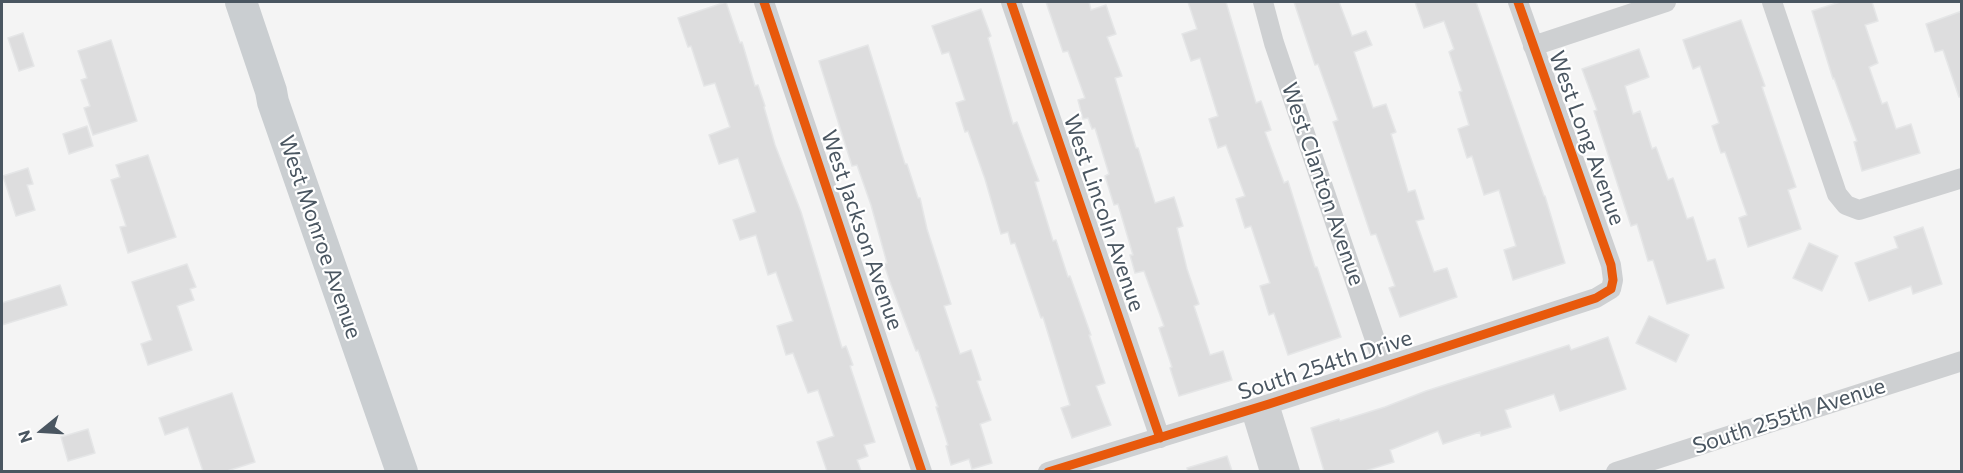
<!DOCTYPE html>
<style>
body{margin:0}
#map{position:relative;width:1963px;height:473px;overflow:hidden;background:#f4f4f4;font-family:Commissioner,sans-serif}
canvas{display:block}
.frame{position:absolute;inset:0;border:3px solid #4a5661;pointer-events:none}
.north{position:absolute;left:12px;top:401px;width:60px;height:60px;-webkit-text-stroke:4px #fff;paint-order:stroke;rotate:252deg;font-size:16px;font-weight:700;line-height:24px;text-align:center;color:#4a5661}
.north::after{content:'';display:block;margin:auto;width:21px;height:27px;background:#4a5661;clip-path:polygon(50% 0,100% 100%,50% 72%,0 100%)}
</style>
<div id="map">
<canvas width="1963" height="473"></canvas>
<div class="frame"></div>
<div class="north">N</div>
</div>
<script>
const g = document.querySelector('canvas').getContext('2d');
g.lineJoin = 'round';
function fill(path, color) {
  g.fillStyle = color;
  g.fill(path, 'evenodd');
}
function stroke(path, color, width, dash) {
  g.strokeStyle = color;
  g.lineWidth = width;
  g.lineCap = dash ? 'butt' : 'round';
  g.setLineDash(dash || []);
  g.stroke(path);
}
function label(font, color, halo, rows, align = 'center') {
  g.font = font + ' Commissioner,sans-serif';
  g.lineWidth = 4.5;
  g.setLineDash([]);
  g.textBaseline = 'middle';
  g.strokeStyle = halo;
  g.fillStyle = color;
  for (const [text, x, y, turn = 0] of rows) {
    g.save();
    g.translate(x, y);
    g.rotate((+turn || 0) * Math.PI / 180);
    g.textAlign = isNaN(turn) ? turn : align;
    if (halo) g.strokeText(text, 0, 0);
    g.fillText(text, 0, 0);
    g.restore();
  }
}
const building = new Path2D(`
 M726,2L740,43L742,42L755,86L758,85L765,106L764,107L775,145L801,212L842,348L846,346L853,365L850,366L875,442L864,445L868,456L857,460L861,471H827L817,442L834,436L818,390L808,393L793,353L786,355L777,326L793,321L776,272L768,275L756,235L740,240L733,220L756,212L738,158L719,164L709,135L730,127L715,83L704,86L691,46L688,47L678,18Z
 M1046,2H1089L1091,10L1106,5L1116,34L1107,37L1122,76L1115,78L1136,148H1138L1155,203L1174,197L1183,226L1177,228L1187,269L1199,304L1194,306L1210,355L1223,351L1232,380L1179,396L1170,368L1172,367L1159,328L1164,326L1144,271L1135,273L1130,255H1133L1118,204L1114,205L1105,176L1109,174L1095,128L1092,129L1088,118L1083,119L1078,100L1085,98L1068,51L1063,52Z
 M1188,2H1226L1256,103L1261,101L1271,130L1265,132L1284,183L1288,181L1315,267H1317L1341,337L1288,355L1274,313L1269,315L1260,286L1270,283L1251,226L1245,228L1236,199L1245,196L1226,145L1218,148L1209,119L1218,116L1200,58L1191,61L1182,34L1197,29Z
 M1294,2H1339L1352,36L1366,31L1372,45L1354,52L1373,108L1386,104L1396,132L1391,134L1408,192L1415,190L1424,219L1416,221L1434,272L1447,268L1457,297L1400,317L1389,288L1395,286L1376,234L1371,235L1333,122L1338,120L1318,64L1315,65Z
 M1415,2H1476L1544,196H1545L1565,263L1513,280L1504,250L1516,246L1499,190L1484,195L1472,156L1467,158L1458,129L1469,125L1459,92L1462,91L1449,52L1454,49L1444,21L1424,28Z
 M1840,2H1872L1878,21L1865,25L1878,63L1869,67L1882,104L1887,102L1896,129L1911,124L1920,153L1862,171L1854,142L1857,141L1834,78L1833,79L1812,11Z
 M981,9L991,36L988,38L1013,124L1017,122L1032,163L1039,181L1035,182L1053,241L1056,240L1068,277L1070,276L1091,335H1089L1105,383L1096,386L1111,425L1072,438L1061,408L1070,405L1043,317L1041,318L1015,243L1011,244L1008,232L1001,234L985,179L968,131L965,132L956,103L965,100L949,52L942,54L932,26Z
 M1962,11V97H1959L1943,50L1935,52L1926,24Z
 M1741,20L1765,86L1762,87L1796,187L1788,190L1801,229L1748,247L1739,218L1747,215L1725,152L1721,153L1712,126L1719,123L1700,66L1693,69L1683,40Z
 M23,33L34,66L19,71L8,38Z
 M111,40L137,121L93,135L84,108L90,106L81,80L87,78L78,51Z
 M868,45L905,164H907L918,198H920L927,229L951,304L944,306L960,354L971,350L981,380L977,381L991,420L980,424L992,463L972,469L969,459L951,465L946,446L948,445L936,407H938L918,350L916,351L890,282L884,264L887,263L871,205L857,165L852,166L819,61Z
 M1639,49L1649,77L1625,86L1633,114L1640,111L1652,149L1656,147L1668,180L1673,178L1687,219L1693,217L1707,261L1715,259L1724,288L1667,304L1653,260L1648,261L1637,224L1631,226L1594,111L1597,110L1582,69Z
 M87,126L93,146L69,154L63,134Z
 M148,155L176,237L128,253L120,227L126,226L111,180L120,177L116,165Z
 M28,168L33,184L27,185L35,210L16,216L3,176Z
 M1923,227L1942,284L1913,294L1911,286L1869,301L1855,263L1898,248L1894,237Z
 M1809,243L1838,256L1822,291L1793,278Z
 M187,264L196,287L190,289L194,300L177,306L192,350L148,365L141,344L152,340L132,282Z
 M60,285L67,305L2,325V303Z
 M1649,316L1689,335L1676,362L1636,343Z
 M1608,337L1626,389L1560,411L1554,394L1505,410L1511,427L1481,436L1480,432L1443,444L1438,431L1390,450L1394,462L1365,471H1324L1311,428L1339,419L1340,421L1385,407L1426,391L1569,345L1571,350Z
 M232,393L255,462L227,471H203L188,427L165,435L159,418Z
 M88,429L95,453L68,461L61,437Z
 M1227,456L1232,471H1188L1187,468Z`);
const minor = new Path2D(`
 M764,2L922,472
 M1011,2L1160,438
 M1263,2L1274,43L1384,366
 M1772,2L1837,194L1846,205L1859,210L1962,178
 M1533,46L1666,2
 M1269,404L1290,472
 M1251,410L1270,472
 M1048,472L1269,404L1596,298L1611,289L1613,280L1611,265L1518,2
 M1616,472L1962,361`);
const primary = new Path2D(`
 M241,2L271,91L273,102L402,472`);
const cycleway = new Path2D(`
 M764,2L922,472
 M1011,2L1160,438
 M1048,472L1269,404L1596,298L1611,289L1613,280L1611,265L1518,2`);
const streetNames = [
 ["West Long Avenue",1587,138,70],
 ["West Clanton Avenue",1323,184,71],
 ["West Lincoln Avenue",1104,213,71],
 ["West Jackson Avenue",862,230,71],
 ["West Monroe Avenue",320,237,71],
 ["South 254th Drive",1325,365,-18],
 ["South 255th Avenue",1789,416,-18]
];
fill(building, '#ddddde');
stroke(building, '#e5e6e7', 1.5);
stroke(minor, '#ced0d2', 20);
stroke(primary, '#caced1', 32);
stroke(cycleway, '#e8590c', 9);
label('22px', '#4a5661', '#fff', streetNames);
</script>
